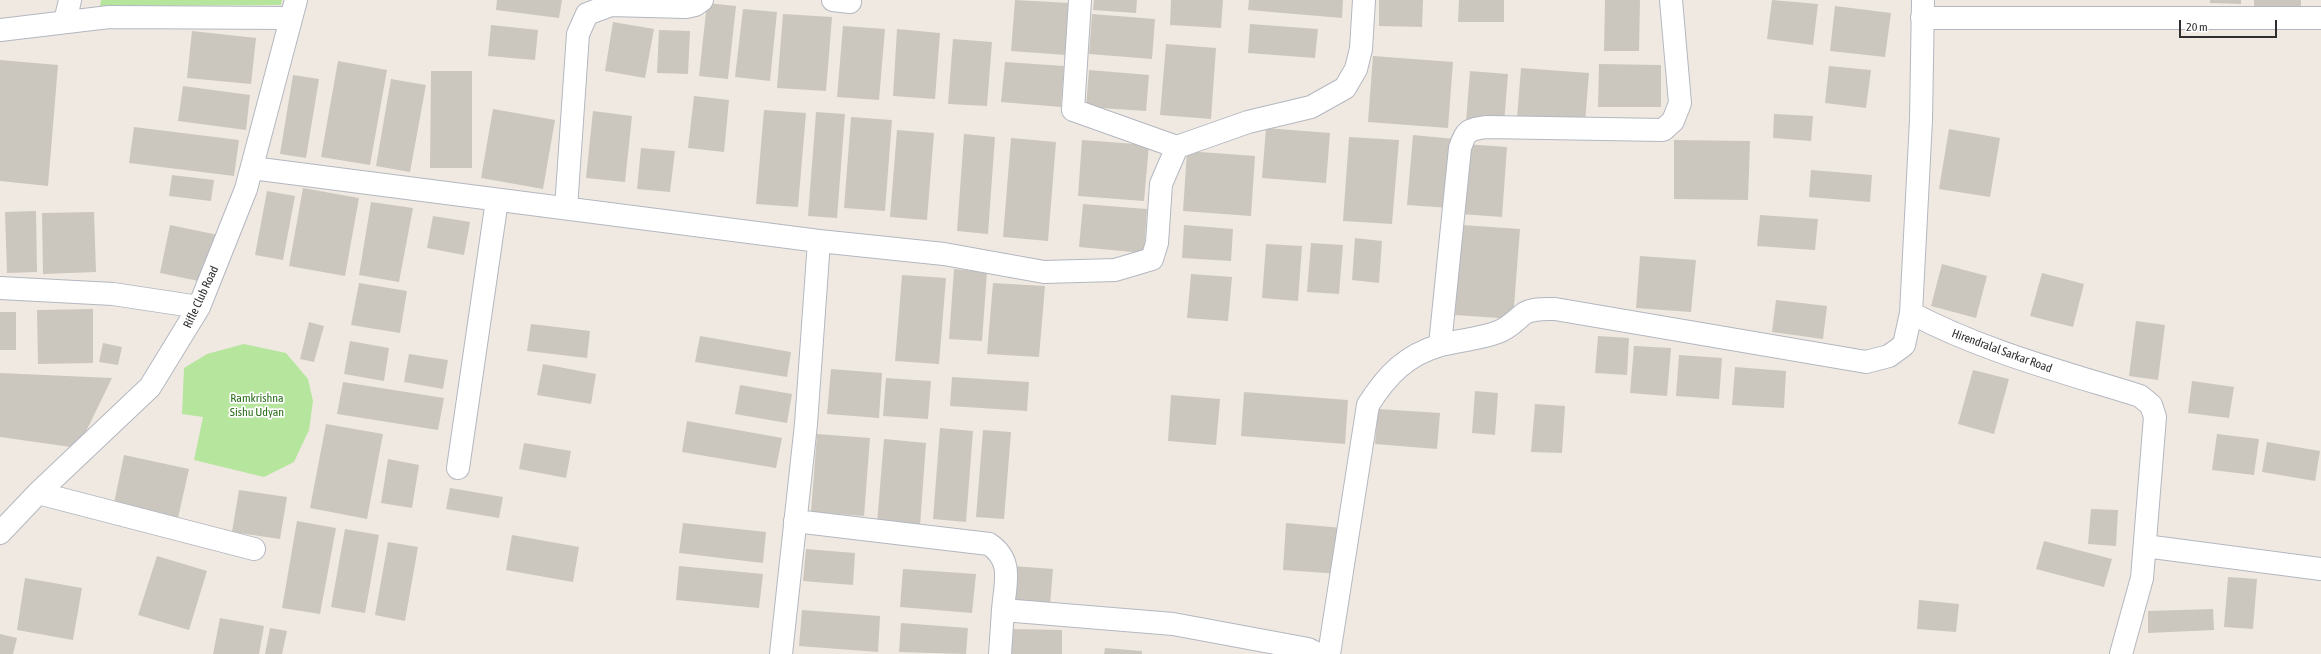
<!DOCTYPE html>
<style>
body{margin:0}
#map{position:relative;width:2321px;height:654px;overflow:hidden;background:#efe9e1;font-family:"Asap Condensed",sans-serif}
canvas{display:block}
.scale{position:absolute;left:2179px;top:20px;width:98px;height:18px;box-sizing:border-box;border:2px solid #2e2e2e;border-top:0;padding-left:5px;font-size:12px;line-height:14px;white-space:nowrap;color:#2e2e2e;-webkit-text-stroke:3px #fff;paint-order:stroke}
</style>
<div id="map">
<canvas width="2321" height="654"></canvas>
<div class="scale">20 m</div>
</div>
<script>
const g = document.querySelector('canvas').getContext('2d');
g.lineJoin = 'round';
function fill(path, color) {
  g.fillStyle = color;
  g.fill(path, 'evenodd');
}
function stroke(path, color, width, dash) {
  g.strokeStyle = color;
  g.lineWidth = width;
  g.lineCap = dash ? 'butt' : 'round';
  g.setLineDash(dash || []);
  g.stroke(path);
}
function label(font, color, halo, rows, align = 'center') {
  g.font = font + ' "Asap Condensed",sans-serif';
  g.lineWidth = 3.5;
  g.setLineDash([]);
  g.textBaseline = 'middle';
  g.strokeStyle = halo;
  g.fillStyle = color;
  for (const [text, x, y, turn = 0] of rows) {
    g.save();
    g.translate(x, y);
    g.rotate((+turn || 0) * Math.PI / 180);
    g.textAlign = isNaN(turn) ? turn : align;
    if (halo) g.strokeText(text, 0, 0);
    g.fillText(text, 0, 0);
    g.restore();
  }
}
const green = new Path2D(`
 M101,0H282L281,5L100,6Z
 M244,344L286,353L308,379L313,401L309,430L294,462L264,477L194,460L203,417L182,414L184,368L207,354Z`);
const building = new Path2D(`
 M497,0H562L559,18L496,10Z
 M1015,0L1070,3L1066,55L1011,51Z
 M1094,0H1137L1136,13L1093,10Z
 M1171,0H1223L1221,28L1170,25Z
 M1249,0H1343L1342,18L1248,10Z
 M1379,0H1423L1422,27L1379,26Z
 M1459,0H1504V22H1458Z
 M1605,0H1640L1639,51H1604Z
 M1772,0L1818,4L1813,45L1767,39Z
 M2210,0H2241V4L2210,3Z
 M2254,0H2301V9L2254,8Z
 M707,3L736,6L728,79L699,76Z
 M1835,6L1891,13L1885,57L1830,51Z
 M743,9L777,12L770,81L735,77Z
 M783,14L832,17L826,91L777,88Z
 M1092,14L1155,19L1152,59L1089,54Z
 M613,22L654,29L645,78L605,71Z
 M1250,24L1318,29L1315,58L1248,53Z
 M491,25L538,30L535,60L488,56Z
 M843,26L885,29L879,100L837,97Z
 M897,29L940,33L935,99L893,96Z
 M659,30L690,31L688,74L657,73Z
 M192,31L256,38L251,84L187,78Z
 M953,39L992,42L987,106L948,104Z
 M1166,44L1216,48L1211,119L1160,115Z
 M1373,56L1453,62L1448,128L1368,122Z
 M0,60L58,65L48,186L0,181Z
 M338,61L387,70L370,165L321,157Z
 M1005,62L1064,66L1061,107L1001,102Z
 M1599,64L1661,65V107H1598Z
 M1829,66L1871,70L1866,108L1825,103Z
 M1521,68L1589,73L1585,123L1517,118Z
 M1089,70L1149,75L1146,111L1086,107Z
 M431,71H472V168H430Z
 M1470,71L1508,74L1504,124L1466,122Z
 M293,75L319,79L306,158L280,154Z
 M391,79L426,85L410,172L376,166Z
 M183,86L250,95L246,130L178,121Z
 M694,96L729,100L724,152L688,148Z
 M493,109L555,120L543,189L481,178Z
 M764,110L806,113L798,207L756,204Z
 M593,111L632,116L625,182L586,178Z
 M816,112L845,114L837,218L808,216Z
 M1774,114L1813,116L1811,141L1773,138Z
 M851,117L892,120L885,211L844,208Z
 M134,127L239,140L234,176L129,163Z
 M1266,128L1330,133L1326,183L1262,178Z
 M1949,129L2000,138L1990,197L1939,189Z
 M897,130L934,133L927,220L890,217Z
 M964,134L995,137L988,234L957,231Z
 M1413,135L1455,139L1450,208L1407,205Z
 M1349,137L1399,140L1392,224L1343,221Z
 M1011,138L1056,142L1048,241L1003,237Z
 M1082,140L1149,145L1144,201L1078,196Z
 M1674,140L1750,141L1748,200L1674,199Z
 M1465,144L1507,147L1502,217L1460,214Z
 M641,148L675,151L670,192L637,189Z
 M1187,151L1255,156L1251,216L1183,211Z
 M1811,170L1872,175L1870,202L1809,197Z
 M172,175L214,180L211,201L169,196Z
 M303,188L359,198L345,276L289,266Z
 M267,191L295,196L283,260L255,255Z
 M371,202L413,208L399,282L359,275Z
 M1083,204L1147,209L1144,253L1079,247Z
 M36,211L37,272L7,273L5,212Z
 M94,212L96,272L43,274L42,213Z
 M1760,215L1818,219L1815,250L1757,246Z
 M433,216L470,222L464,255L427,248Z
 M170,225L218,235L208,283L160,273Z
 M1184,225L1233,229L1231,261L1182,258Z
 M1462,225L1520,229L1513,319L1455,315Z
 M1355,238L1382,241L1379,283L1352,280Z
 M1311,243L1343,245L1339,294L1307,292Z
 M1266,244L1302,246L1298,301L1262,298Z
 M1640,256L1696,260L1691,312L1636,308Z
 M1942,264L1987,276L1976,318L1931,306Z
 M954,269L987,272L982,341L949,339Z
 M2042,273L2084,284L2073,327L2030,316Z
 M1191,274L1232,277L1228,321L1187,318Z
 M902,275L946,278L939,364L895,361Z
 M359,283L407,291L400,333L351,325Z
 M993,283L1045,286L1039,357L987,354Z
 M1776,300L1827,306L1823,339L1772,332Z
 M93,309V363L38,364L37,310Z
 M0,312H16V350H0Z
 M2136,321L2165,325L2158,380L2129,376Z
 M309,322L324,326L314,362L300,359Z
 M531,324L590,331L587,358L527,351Z
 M700,336L791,352L787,377L695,362Z
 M1598,336L1629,338L1627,375L1595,373Z
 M350,341L389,348L384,381L344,374Z
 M103,343L122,347L118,365L99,362Z
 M1634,346L1671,348L1667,396L1630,393Z
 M409,354L448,360L443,389L404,382Z
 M1679,355L1722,358L1719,399L1676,396Z
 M543,364L596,374L591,404L537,395Z
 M1735,367L1786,371L1784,408L1732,405Z
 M831,369L882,373L879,418L827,414Z
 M1973,370L2009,379L1994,434L1958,424Z
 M0,373L112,378L78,448L0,437Z
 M952,377L1029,382L1027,411L950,406Z
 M886,378L931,381L928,419L883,416Z
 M2192,381L2234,387L2229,418L2188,413Z
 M343,382L444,398L438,430L337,414Z
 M740,385L792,394L787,423L735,414Z
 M1475,391L1498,393L1495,435L1472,433Z
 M1244,392L1348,400L1345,444L1241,436Z
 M1171,395L1220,399L1216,445L1168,441Z
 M1535,404L1565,406L1562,453L1531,452Z
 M1378,409L1440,413L1437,449L1375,444Z
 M687,421L782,438L776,468L682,452Z
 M326,424L383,434L367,519L310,508Z
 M940,428L973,431L966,522L933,519Z
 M983,430L1011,432L1004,519L976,517Z
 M817,434L870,438L864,516L811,512Z
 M2217,434L2259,439L2254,475L2212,470Z
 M884,439L926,443L920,526L877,523Z
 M2267,442L2320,451L2315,481L2262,472Z
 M524,443L571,451L566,478L519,469Z
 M124,455L189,469L178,518L114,503Z
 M388,459L419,465L412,508L381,503Z
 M450,488L503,497L499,518L446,509Z
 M239,490L287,497L280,539L232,532Z
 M2091,509L2118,510L2116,546L2088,544Z
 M297,521L336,528L320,614L282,608Z
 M683,523L766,532L763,563L679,553Z
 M1286,523L1343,528L1340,574L1283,570Z
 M345,529L379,535L365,613L331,607Z
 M512,535L579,547L573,582L506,570Z
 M2044,541L2112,559L2104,587L2036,569Z
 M388,542L418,547L405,621L375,615Z
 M806,549L855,553L853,585L803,581Z
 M157,556L207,571L189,630L138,615Z
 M679,566L763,574L759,608L676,600Z
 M1013,566L1053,569L1050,605L1010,601Z
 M903,569L976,574L972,613L900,607Z
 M2228,577L2257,579L2253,629L2224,627Z
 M25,578L82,588L73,640L17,630Z
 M1919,600L1959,604L1956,632L1917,629Z
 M2213,609L2214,630L2148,633V611Z
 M802,610L880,616L878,652L799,646Z
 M220,618L264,626L259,654H213Z
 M901,623L968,628L966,654L899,652Z
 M270,628L287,631L282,654H265Z
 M1011,629L1062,630V654H1011Z
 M0,634L17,638L13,654H0Z
 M1105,648L1142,651V654H1104Z`);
const minor = new Path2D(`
 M833,0L850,2
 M1080,0L1073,110L1177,147
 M1923,0L1921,120L1911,313C1983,351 2063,372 2140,396L2151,405L2155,417L2142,578L2121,654
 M1922,18H2321
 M65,22L70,0
 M0,30L109,17L291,18
 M252,168L819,241L944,254L1044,272L1115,270L1152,259L1157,243L1161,184L1177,147L1248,122L1311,107L1345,88L1356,69L1361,49L1364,0
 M566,208L578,34L587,14L611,5L686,7L695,5L702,0
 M0,288L113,294L199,307
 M1440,345L1460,148C1466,130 1468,130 1486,127L1663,130L1673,121L1680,103L1671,0
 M458,468L497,200
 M38,493L254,549
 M795,521L989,544C1014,561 1005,583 1003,610L1173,624L1308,649L1318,654
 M0,533L38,493L150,387L199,307L246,189L296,0
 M2145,546L2321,569
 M781,654L806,424L819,241
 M1000,654L1003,610
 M1329,654L1368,405C1387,375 1406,355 1441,345C1460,340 1480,339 1498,332C1511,327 1515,320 1525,313C1534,308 1545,309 1555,309L1866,362L1889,356L1904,345L1911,313`);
const streetNames = [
 ["Rifle Club Road",201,297,-65],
 ["Hirendralal Sarkar Road",2002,351,20]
];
const parkNames = [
 ["Ramkrishna",257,398],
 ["Sishu Udyan",257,412]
];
fill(green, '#b6e59e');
fill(building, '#cbc7bf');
stroke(minor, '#b4b7c1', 24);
stroke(minor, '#fff', 22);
label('12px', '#2e2e2e', '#fff', streetNames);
label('12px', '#2c6e1b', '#fff', parkNames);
</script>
